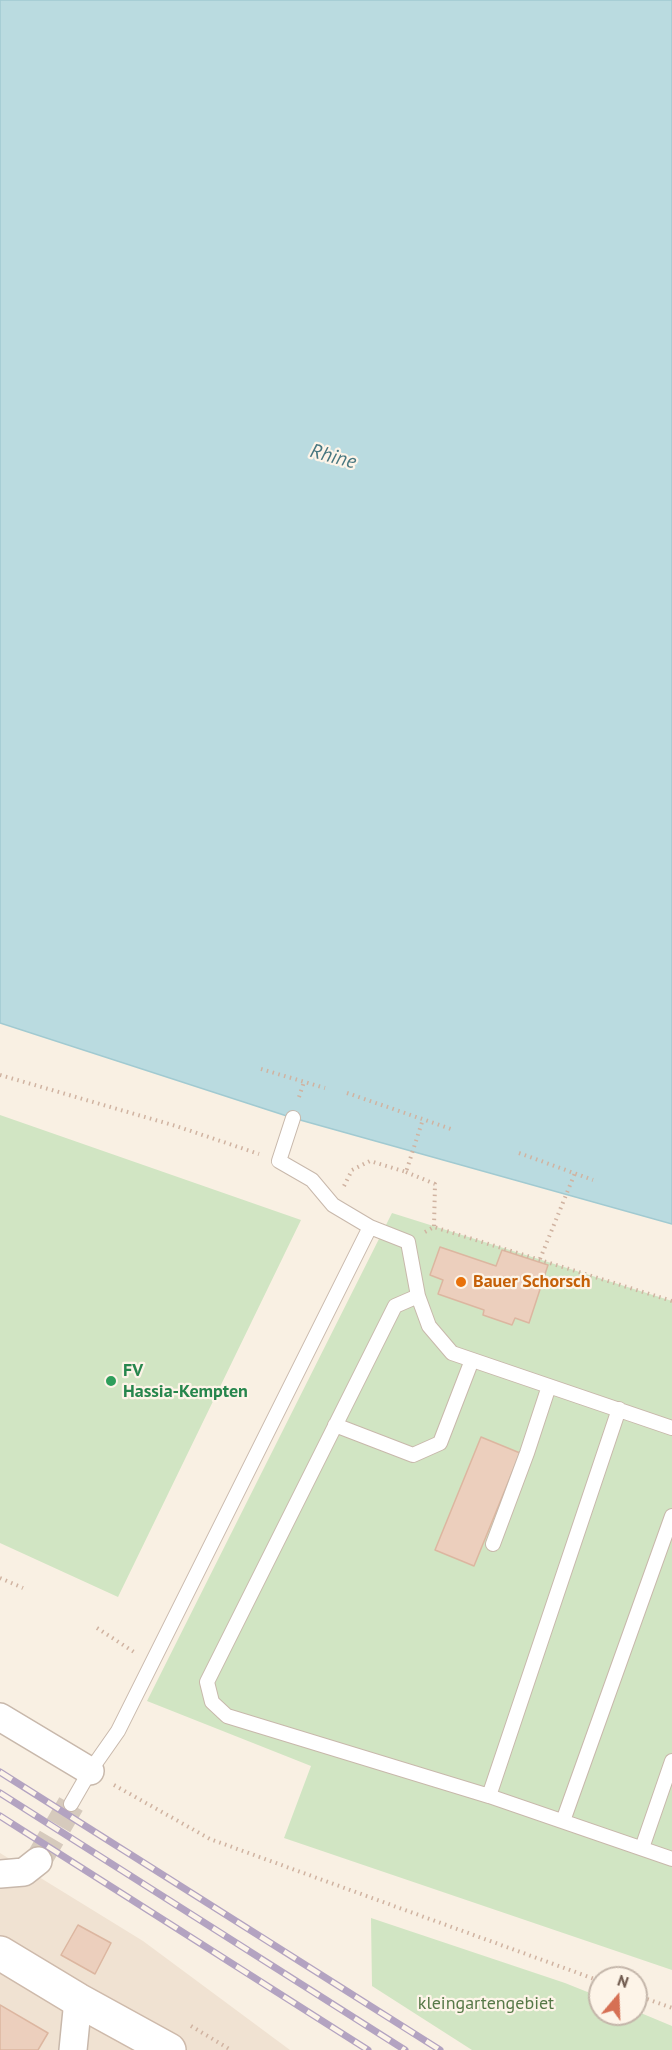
<!DOCTYPE html>
<style>
body{margin:0}
#map{position:relative;width:672px;height:2050px;overflow:hidden;background:#f9f0e3;font-family:"PT Sans",sans-serif}
canvas{display:block}
.north{position:absolute;left:588px;top:1966px;width:60px;height:60px;box-sizing:border-box;background:#fdf4e8;border:2px solid #c4b6aa;border-radius:50%;rotate:19deg;font-size:16px;font-weight:700;line-height:24px;text-align:center;color:#6e584c}
.north::after{content:'';display:block;margin:auto;width:21px;height:27px;background:#d67054;clip-path:polygon(50% 0,100% 100%,50% 72%,0 100%)}
</style>
<div id="map">
<canvas width="672" height="2050"></canvas>
<div class="north">N</div>
</div>
<script>
const g = document.querySelector('canvas').getContext('2d');
g.lineJoin = 'round';
function fill(path, color) {
  g.fillStyle = color;
  g.fill(path, 'evenodd');
}
function stroke(path, color, width, dash) {
  g.strokeStyle = color;
  g.lineWidth = width;
  g.lineCap = dash ? 'butt' : 'round';
  g.setLineDash(dash || []);
  g.stroke(path);
}
function label(font, color, halo, rows, align = 'center') {
  g.font = font + ' "PT Sans",sans-serif';
  g.lineWidth = 4.5;
  g.setLineDash([]);
  g.textBaseline = 'middle';
  g.strokeStyle = halo;
  g.fillStyle = color;
  for (const [text, x, y, turn = 0] of rows) {
    g.save();
    g.translate(x, y);
    g.rotate((+turn || 0) * Math.PI / 180);
    g.textAlign = isNaN(turn) ? turn : align;
    if (halo) g.strokeText(text, 0, 0);
    g.fillText(text, 0, 0);
    g.restore();
  }
}
const residential = new Path2D(`
 M0,1853L143,1941L290,2050H0Z`);
const green = new Path2D(`
 M0,1115L301,1220L118,1597L0,1543Z
 M392,1213L672,1301V1970L284,1838L311,1766L147,1701Z
 M371,1918L565,1983L600,1997V2014H636V2011L672,2026V2050H472L372,1986Z`);
const water = new Path2D(`
 M0,0H672V1224L293,1118L0,1023Z`);
const building = new Path2D(`
 M440,1247L496,1266L502,1250L548,1265L529,1323L515,1318L512,1325L483,1315L484,1310L438,1294L443,1280L430,1275Z
 M481,1437L520,1453L474,1566L435,1550Z
 M78,1925L111,1943L95,1974L61,1955Z
 M0,2005L48,2033L38,2050H0Z`);
const minorTunnel = new Path2D(`
 M38,1861L71,1804`);
const path = new Path2D(`
 M261,1069L325,1088
 M0,1075L176,1126L259,1154
 M347,1093L454,1130
 M299,1097L304,1082
 M519,1153L593,1180
 M406,1172L435,1184L434,1227
 M344,1186L352,1170L370,1161L406,1172L423,1119
 M425,1232L434,1227L672,1301
 M540,1259L575,1173
 M0,1578L23,1588
 M97,1628L134,1652
 M114,1785L210,1839L600,1981
 M636,1995L672,2008
 M191,2026L231,2050`);
const service = new Path2D(`
 M293,1118L279,1161L312,1180L333,1205L370,1227L408,1242L418,1296L429,1326L452,1353L672,1428
 M418,1296L395,1306L207,1682L212,1702L227,1716L489,1796L672,1859
 M335,1425L413,1455L440,1443L472,1360
 M493,1544L527,1453L549,1386
 M489,1796L619,1409
 M71,1804L90,1771L118,1731L370,1227
 M563,1821L672,1516
 M642,1848L672,1761`);
const minor = new Path2D(`
 M0,1717L90,1771
 M0,1874L24,1872L38,1861
 M73,2050L78,2000`);
const secondary = new Path2D(`
 M0,1953L78,2000L169,2050`);
const rail = new Path2D(`
 M0,1772L440,2050
 M0,1793L405,2050
 M0,1816L368,2050`);
const markers = [
 [461,1282,6,"#e8710a"],
 [111,1381,6,"#2e9e5b"]
];
const foodNames = [
 ["Bauer Schorsch",473,1282]
];
const leisureNames = [
 ["FV",123,1371],
 ["Hassia-Kempten",123,1392]
];
const parkNames = [
 ["kleingartengebiet",486,2004]
];
const waterNames = [
 ["Rhine",333,457,15]
];
fill(residential, '#f0e2d2');
fill(green, '#d1e5c3');
fill(water, '#badbe0');
stroke(water, '#a1cad1', 1.5);
fill(building, '#eccfbd');
stroke(building, '#dcb6a0', 1.5);
stroke(minorTunnel, '#d6cabd', 27, [27, 14]);
stroke(service, '#c8b8ab', 16);
stroke(minor, '#c8b8ab', 30);
stroke(secondary, '#cebaab', 36);
stroke(path, '#d0b3a1', 4, [1.5, 4.5]);
stroke(service, '#fff', 14);
stroke(minor, '#fff', 27);
stroke(secondary, '#fff', 33);
stroke(rail, '#b3a3c1', 7);
stroke(rail, '#fdf4e8', 4.5, [14]);
for (const [x, y, r, color] of markers) {
  const dot = new Path2D();
  dot.arc(x, y, r, 0, 2 * Math.PI);
  g.fillStyle = color;
  g.fill(dot);
  stroke(dot, '#fdf4e8', 2);
}
label('bold 18px', '#c56008', '#fdf4e8', foodNames, 'left');
label('bold 18px', '#27864d', '#fdf4e8', leisureNames, 'left');
label('18px', '#577948', '#fdf4e8', parkNames);
label('italic 20px', '#487780', '#fdf4e8', waterNames);
</script>
